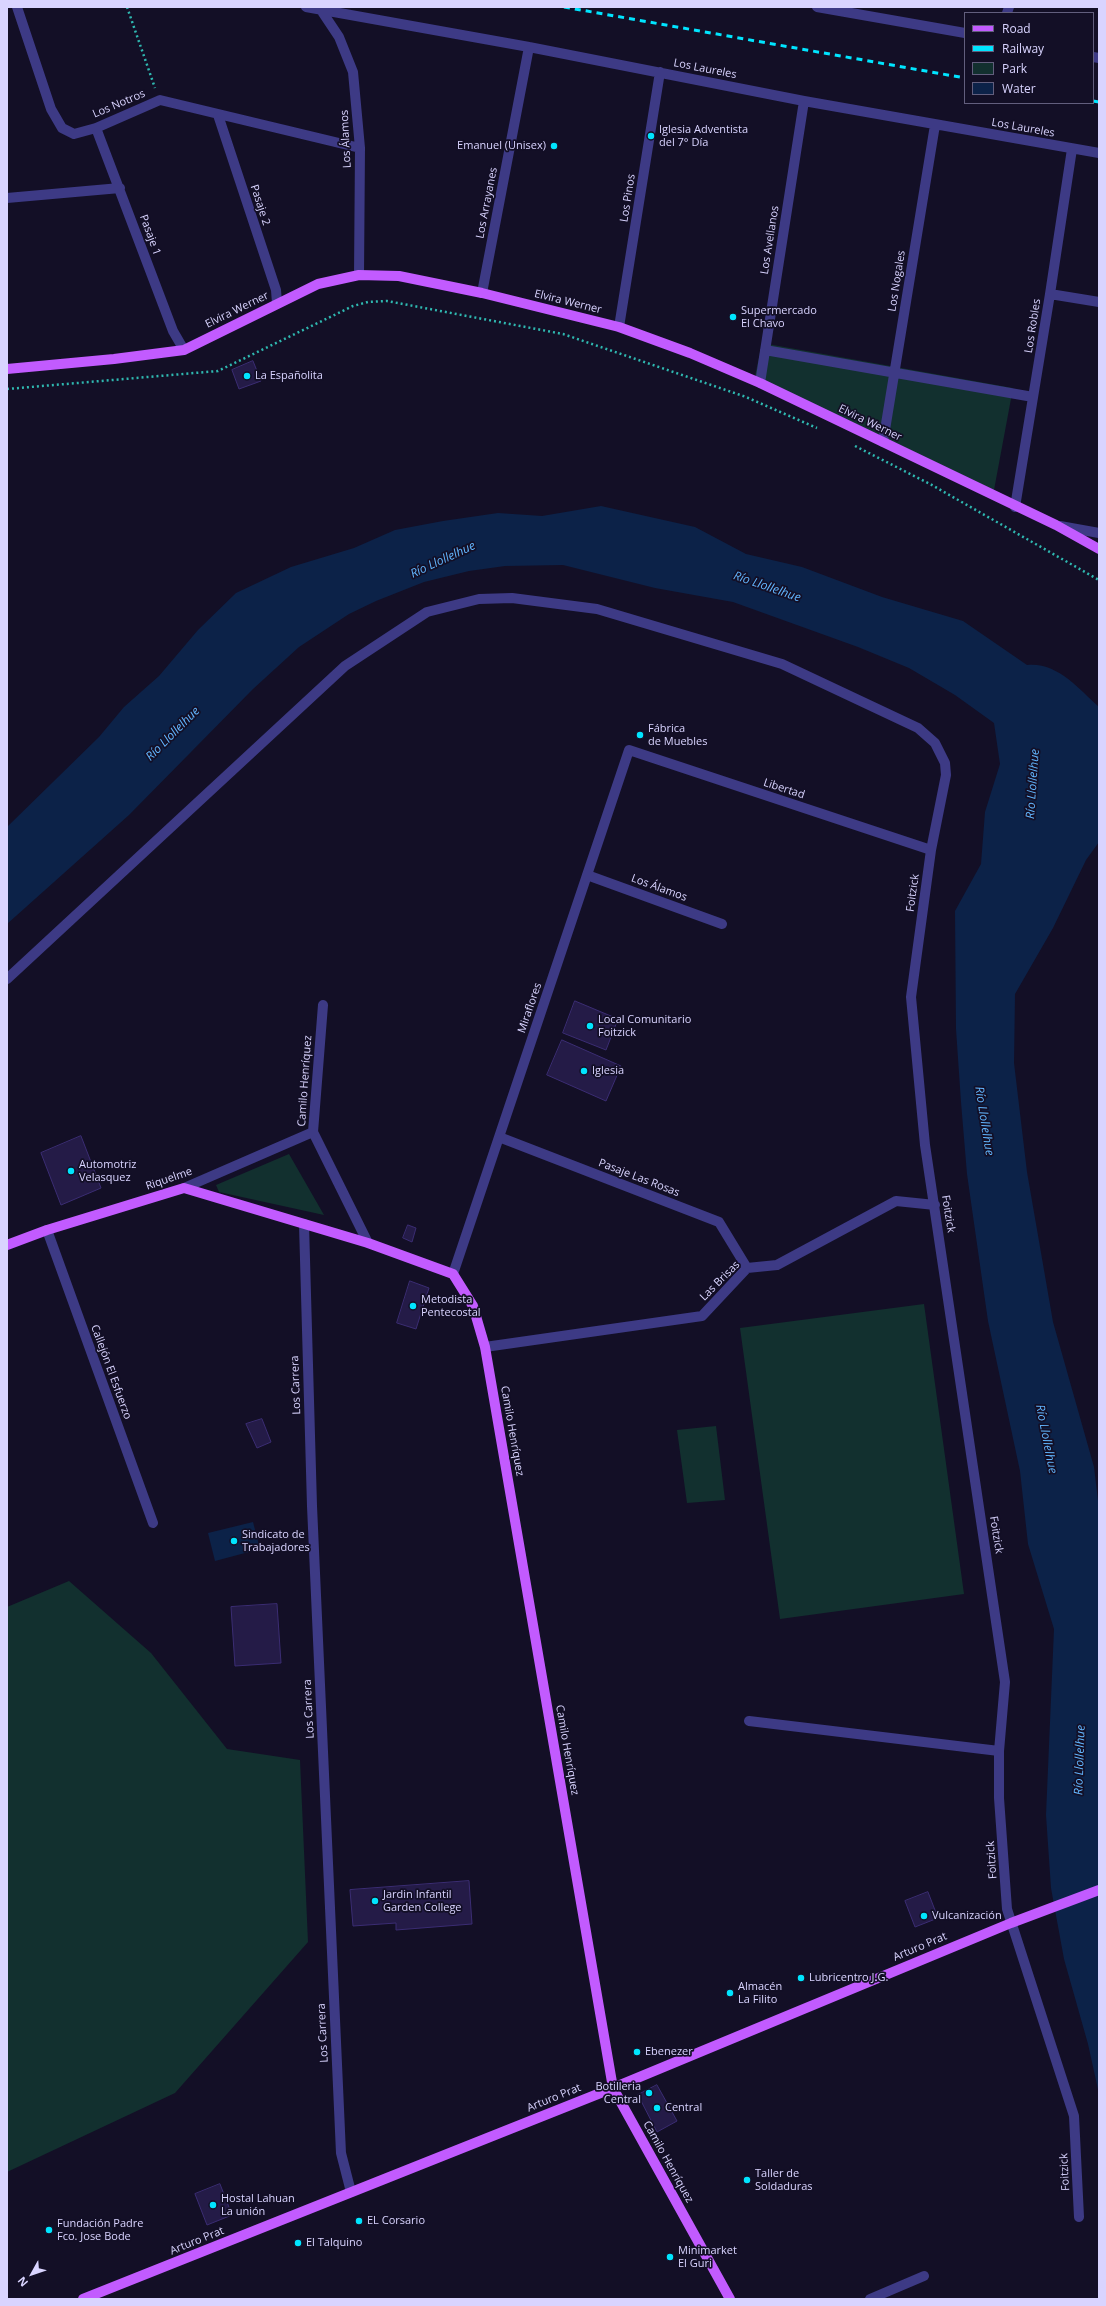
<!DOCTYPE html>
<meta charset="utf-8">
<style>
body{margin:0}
#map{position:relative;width:1106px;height:2306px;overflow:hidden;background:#130f26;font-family:"Open Sans",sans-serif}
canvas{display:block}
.frame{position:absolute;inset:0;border:8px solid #d9d4ff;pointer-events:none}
.legend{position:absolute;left:964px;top:12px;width:130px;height:92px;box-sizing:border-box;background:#130f26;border:1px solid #625e7d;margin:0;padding:5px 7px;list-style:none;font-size:12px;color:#d9d4ff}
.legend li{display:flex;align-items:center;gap:8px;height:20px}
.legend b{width:20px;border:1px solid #625e7d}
.north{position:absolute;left:12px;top:2254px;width:40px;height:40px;-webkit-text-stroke:3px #130f26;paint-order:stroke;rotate:230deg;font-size:11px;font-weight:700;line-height:16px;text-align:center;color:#d9d4ff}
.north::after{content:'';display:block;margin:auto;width:14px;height:18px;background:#d9d4ff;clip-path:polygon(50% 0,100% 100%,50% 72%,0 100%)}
</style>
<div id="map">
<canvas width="1106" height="2306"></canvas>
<div class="frame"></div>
<ul class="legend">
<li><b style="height:5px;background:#c25bff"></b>Road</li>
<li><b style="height:5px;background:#00e5ff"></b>Railway</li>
<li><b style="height:11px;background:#12302f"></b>Park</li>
<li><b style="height:11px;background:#0c2248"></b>Water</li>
</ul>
<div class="north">N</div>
</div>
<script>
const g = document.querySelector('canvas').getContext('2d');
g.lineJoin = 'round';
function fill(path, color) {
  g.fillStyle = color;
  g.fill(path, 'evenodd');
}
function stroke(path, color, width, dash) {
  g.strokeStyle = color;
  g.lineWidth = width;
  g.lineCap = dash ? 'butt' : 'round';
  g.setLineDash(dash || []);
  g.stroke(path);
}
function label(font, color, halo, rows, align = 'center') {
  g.font = font + ' "Open Sans",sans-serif';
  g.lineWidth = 3.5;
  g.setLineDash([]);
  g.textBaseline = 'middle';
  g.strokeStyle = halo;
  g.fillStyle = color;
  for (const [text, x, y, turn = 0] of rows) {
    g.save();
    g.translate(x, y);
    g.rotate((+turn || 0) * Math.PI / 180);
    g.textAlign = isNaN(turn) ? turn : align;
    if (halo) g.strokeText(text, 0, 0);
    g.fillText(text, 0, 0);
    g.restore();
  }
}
const green = new Path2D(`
 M762,343L1013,388L994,490L755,376Z
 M289,1154L324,1215L219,1192L216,1185Z
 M924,1304L964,1594L780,1619L740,1328Z
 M716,1426L725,1500L687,1503L677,1430Z
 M69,1581L151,1653L227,1749L300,1760L308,1942L175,2093L7,2172V1607Z`);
const water = new Path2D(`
 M601,506L695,527L746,554L802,567L882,597L963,621L1027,665C1057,662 1078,688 1099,707V842L1086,860L1053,928L1015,994L1014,1063L1027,1172L1053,1322L1094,1467L1099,1509V2094L1088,2044L1064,1959L1051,1888L1046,1815L1054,1629L1028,1544L1020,1471L988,1321L967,1174L961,1102L956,1029L955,911L981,864L985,812L1000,764L994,723L955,695L909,668L858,647L733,602L655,588L563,565L505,566L469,571L424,582L376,601L349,614L299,647L253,689L129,815L7,924V827L99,737L124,707L159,676L198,630L236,593L291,567L354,548L395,530L443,521L498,513L542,516Z
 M253,1522L260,1549L215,1561L208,1533Z`);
const building = new Path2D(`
 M253,361L261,381L239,389L232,370Z
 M575,1001L618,1019L606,1050L563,1033Z
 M562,1040L621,1066L606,1101L547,1075Z
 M81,1136L101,1188L61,1205L41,1153Z
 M408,1225L416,1228L412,1242L403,1238Z
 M410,1281L429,1288L416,1329L397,1323Z
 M262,1419L271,1442L257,1448L246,1424Z
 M277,1604L281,1663L235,1666L231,1607Z
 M469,1881L472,1924L396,1930V1923L353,1926L350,1890Z
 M928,1892L938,1918L915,1927L905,1901Z
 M657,2085L677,2121L657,2132L638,2095Z
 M220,2184L232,2215L207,2225L195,2194Z`);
const path = new Path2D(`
 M127,7L155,88
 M7,389L218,371L353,306L368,302L387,301L563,334L746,397L817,428
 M855,446L930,484L1099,580`);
const minor = new Path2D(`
 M17,7L51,109L62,128L74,134L96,128L160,100L360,148
 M306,7L529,47L804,101L1099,153
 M817,7L965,33
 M321,10L339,37L353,72L360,148L359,275
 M1007,13L1009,7
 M1093,57L1099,58
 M218,115L276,290L277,303
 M96,128L173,331L184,350
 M7,198L120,188
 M482,293L529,47
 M1050,294L1099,302
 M619,327L660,72
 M765,350L1033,397
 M760,383L804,101
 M883,442L935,125
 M1015,507L1050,294L1072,149
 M1060,526L1099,533
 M587,875L722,924
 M7,979L345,666L427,612L479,599L512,598L597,609L782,664L918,728L935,743L945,763L946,775L931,850L911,997L925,1145L1005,1682L999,1751V1798L1007,1909L1074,2116L1079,2217
 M323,1005L313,1132L368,1243
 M499,1137L719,1222L747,1268
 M184,1188L313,1132
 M304,1224L312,1506L341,2153L351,2192
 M47,1230L153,1523
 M453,1274L629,750L931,850
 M485,1347L702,1316L747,1268L777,1265L896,1201L935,1205
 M749,1721L999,1751
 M870,2299L924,2276`);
const major = new Path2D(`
 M7,369L114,359L184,350L318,284L359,275L399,276L482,293L619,327L690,353L760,383L883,442L1056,525L1099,549
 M7,1245L47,1230L184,1188L368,1243L453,1274L473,1306L485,1347L613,2088L730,2299
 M83,2299L613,2088L1011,1923L1099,1890`);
const rail = new Path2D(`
 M564,7L965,78
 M1093,101L1099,102`);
const markers = [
 [651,136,4,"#00e5ff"],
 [554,146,4,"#00e5ff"],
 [733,317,4,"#00e5ff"],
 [247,376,4,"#00e5ff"],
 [640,735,4,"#00e5ff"],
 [590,1026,4,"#00e5ff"],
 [584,1071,4,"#00e5ff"],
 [71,1171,4,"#00e5ff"],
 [413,1306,4,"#00e5ff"],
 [234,1541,4,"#00e5ff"],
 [375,1901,4,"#00e5ff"],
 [924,1916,4,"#00e5ff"],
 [801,1978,4,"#00e5ff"],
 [730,1993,4,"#00e5ff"],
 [637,2052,4,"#00e5ff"],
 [649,2093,4,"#00e5ff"],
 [657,2108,4,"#00e5ff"],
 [747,2180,4,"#00e5ff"],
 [213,2205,4,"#00e5ff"],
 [359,2221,4,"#00e5ff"],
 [49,2230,4,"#00e5ff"],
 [298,2243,4,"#00e5ff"],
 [670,2257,4,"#00e5ff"]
];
const streetNames = [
 ["Los Laureles",705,69,11],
 ["Los Notros",119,104,-23],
 ["Los Laureles",1023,128,10],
 ["Los Álamos",346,139,-93],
 ["Los Pinos",628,198,-81],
 ["Los Arrayanes",487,203,-79],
 ["Pasaje 2",260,205,72],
 ["Pasaje 1",150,235,70],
 ["Los Avellanos",770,240,-81],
 ["Los Nogales",897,281,-81],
 ["Elvira Werner",568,302,14],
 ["Elvira Werner",237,310,-26],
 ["Los Robles",1033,326,-81],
 ["Elvira Werner",870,423,26],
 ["Libertad",784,789,18],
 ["Los Álamos",659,888,20],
 ["Foitzick",913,893,-82],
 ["Miraflores",530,1008,-71],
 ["Camilo Henríquez",305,1081,-86],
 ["Pasaje Las Rosas",639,1178,21],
 ["Riquelme",169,1179,-19],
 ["Foitzick",948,1214,81],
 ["Las Brisas",720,1281,-45],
 ["Callejón El Esfuerzo",111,1372,70],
 ["Los Carrera",296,1385,-92],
 ["Camilo Henríquez",512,1431,80],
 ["Foitzick",996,1535,81],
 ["Los Carrera",309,1709,-93],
 ["Camilo Henríquez",567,1750,80],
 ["Foitzick",992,1860,-94],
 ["Arturo Prat",920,1947,-23],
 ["Los Carrera",323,2033,-93],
 ["Arturo Prat",554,2098,-22],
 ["Camilo Henríquez",668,2162,61],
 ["Foitzick",1065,2172,-93],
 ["Arturo Prat",197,2241,-22]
];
const poiNames = [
 ["Iglesia Adventista",659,130],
 ["del 7° Día",659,143],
 ["Emanuel (Unisex)",546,146,"right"],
 ["Supermercado",741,311],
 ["El Chavo",741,324],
 ["La Españolita",255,376],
 ["Fábrica",648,729],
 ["de Muebles",648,742],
 ["Local Comunitario",598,1020],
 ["Foitzick",598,1033],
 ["Iglesia",592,1071],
 ["Automotriz",79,1165],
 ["Velasquez",79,1178],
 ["Metodista",421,1300],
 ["Pentecostal",421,1313],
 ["Sindicato de",242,1535],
 ["Trabajadores",242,1548],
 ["Jardin Infantil",383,1895],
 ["Garden College",383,1908],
 ["Vulcanización",932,1916],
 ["Lubricentro J.G.",809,1978],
 ["Almacén",738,1987],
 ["La Filito",738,2000],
 ["Ebenezer",645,2052],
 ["Botilleria",641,2087,"right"],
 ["Central",641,2100,"right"],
 ["Central",665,2108],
 ["Taller de",755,2174],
 ["Soldaduras",755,2187],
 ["Hostal Lahuan",221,2199],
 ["La unión",221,2212],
 ["EL Corsario",367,2221],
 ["Fundación Padre",57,2224],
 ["Fco. Jose Bode",57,2237],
 ["El Talquino",306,2243],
 ["Minimarket",678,2251],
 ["El Guri",678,2264]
];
const waterNames = [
 ["Río Llollelhue",443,560,-25],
 ["Río Llollelhue",767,587,19],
 ["Río Llollelhue",173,734,-45],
 ["Río Llollelhue",1033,784,-86],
 ["Río Llollelhue",984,1121,81],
 ["Río Llollelhue",1046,1439,79],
 ["Río Llollelhue",1080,1760,-88]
];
fill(green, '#12302f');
fill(water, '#0c2248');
fill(building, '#241b47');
stroke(building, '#3b2d73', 1);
stroke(path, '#2fb8b0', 2.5, [2, 3]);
stroke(minor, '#3d3a85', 10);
stroke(major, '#c25bff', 10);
stroke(rail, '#00e5ff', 3, [6, 5]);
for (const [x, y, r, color] of markers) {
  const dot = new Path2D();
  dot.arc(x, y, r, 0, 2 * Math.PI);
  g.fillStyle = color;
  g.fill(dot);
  stroke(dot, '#130f26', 1.5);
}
label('11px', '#d9d4ff', '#130f26', streetNames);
label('11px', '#d9d4ff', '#130f26', poiNames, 'left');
label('italic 12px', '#62b6ff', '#130f26', waterNames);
</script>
